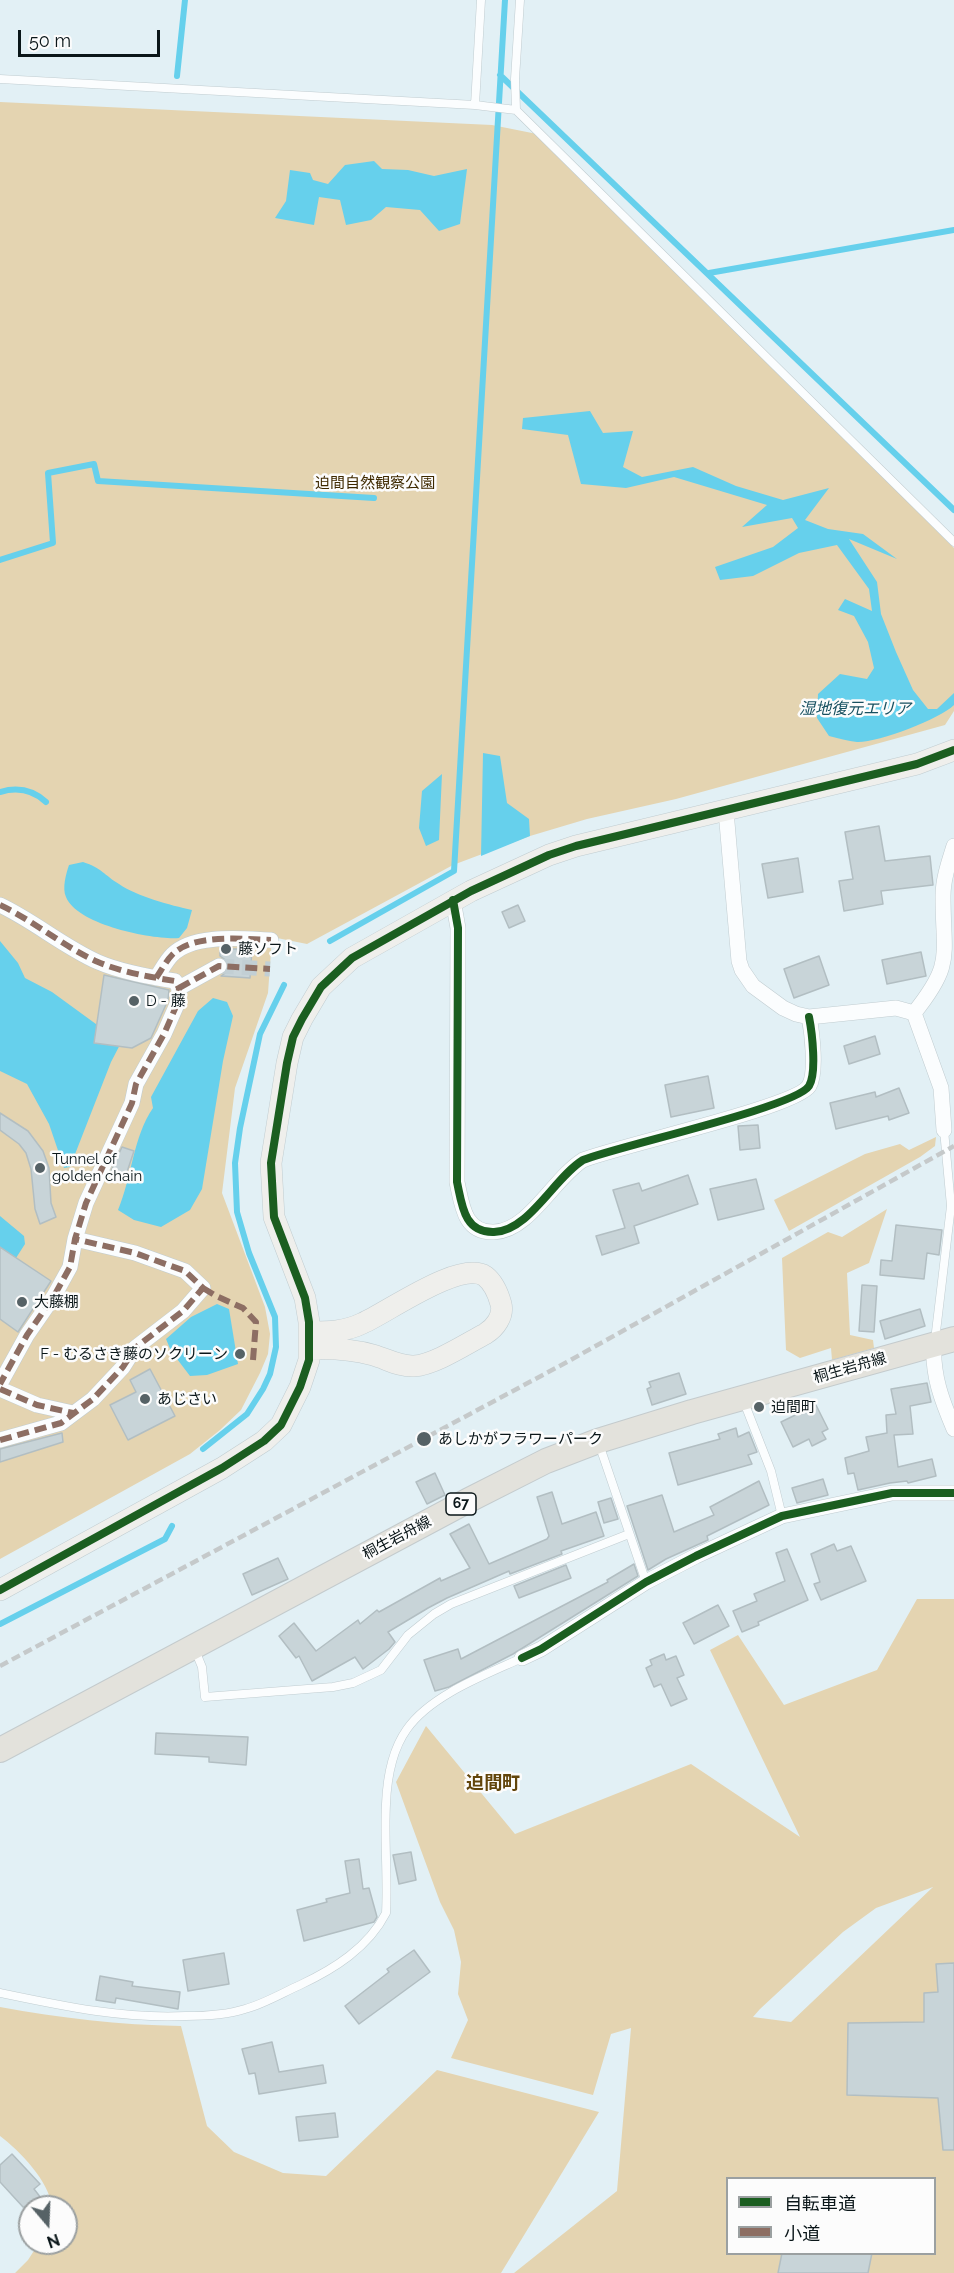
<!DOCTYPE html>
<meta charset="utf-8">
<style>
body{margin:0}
#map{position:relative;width:954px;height:2273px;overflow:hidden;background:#e2f0f5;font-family:Raleway,"Noto Sans JP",sans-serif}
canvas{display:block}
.legend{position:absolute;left:726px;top:2177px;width:210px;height:78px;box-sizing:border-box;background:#fcfcfc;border:2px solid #9ba0a1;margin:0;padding:8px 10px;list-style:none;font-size:18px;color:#0a1619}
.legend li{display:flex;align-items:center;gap:12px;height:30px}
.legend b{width:30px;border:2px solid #9ba0a1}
.north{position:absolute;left:18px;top:2195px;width:60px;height:60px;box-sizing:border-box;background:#fcfcfc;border:2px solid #9ba0a1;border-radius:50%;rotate:161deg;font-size:16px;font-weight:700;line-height:24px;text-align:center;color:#0a1619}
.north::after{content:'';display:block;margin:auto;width:21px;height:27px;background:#566266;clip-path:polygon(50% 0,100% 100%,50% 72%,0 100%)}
.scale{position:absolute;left:18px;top:30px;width:142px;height:27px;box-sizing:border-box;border:3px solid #0a1619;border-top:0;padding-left:8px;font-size:18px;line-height:21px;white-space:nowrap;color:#0a1619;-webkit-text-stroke:4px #fcfcfc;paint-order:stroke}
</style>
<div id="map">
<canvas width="954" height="2273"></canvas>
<ul class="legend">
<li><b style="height:8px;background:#1b5e20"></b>自転車道</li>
<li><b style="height:8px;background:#8d6e63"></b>小道</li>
</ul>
<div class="north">N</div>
<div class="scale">50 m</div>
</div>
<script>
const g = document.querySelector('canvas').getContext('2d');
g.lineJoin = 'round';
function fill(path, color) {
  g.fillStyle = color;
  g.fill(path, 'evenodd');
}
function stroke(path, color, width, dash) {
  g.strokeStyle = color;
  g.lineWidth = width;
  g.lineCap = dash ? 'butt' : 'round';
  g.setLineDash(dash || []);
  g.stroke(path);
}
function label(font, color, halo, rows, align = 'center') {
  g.font = font + ' Raleway,"Noto Sans JP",sans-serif';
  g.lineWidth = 5;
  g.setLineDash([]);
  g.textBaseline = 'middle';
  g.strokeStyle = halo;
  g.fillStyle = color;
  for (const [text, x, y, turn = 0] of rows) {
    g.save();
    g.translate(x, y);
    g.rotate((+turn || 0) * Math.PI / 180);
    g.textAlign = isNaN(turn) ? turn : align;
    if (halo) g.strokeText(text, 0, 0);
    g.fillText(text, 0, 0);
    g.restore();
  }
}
const green = new Path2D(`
 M0,102L492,125L542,135L954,548V711L945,725L676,799L587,819L530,836L453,865L307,944L272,937L268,993L235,1088L222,1193L265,1307L270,1334L268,1354L260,1373L241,1410L220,1430L190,1454L0,1559Z
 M936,1137L935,1146L920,1157L789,1231L774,1200L865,1154L900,1144L909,1150Z
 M887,1209L869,1263L847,1273L850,1335L873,1340L874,1348L832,1360L831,1348L800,1358L786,1350L782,1258L828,1232L842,1237Z
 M917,1599H954V2273H514L617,2191L631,2028L611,2034L593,2095L451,2058L468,2020L458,1994L461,1962L454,1930L440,1902L396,1782L426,1726L515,1834L691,1764L800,1837L710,1650L738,1635L784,1705L877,1670ZM933,1887L791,2022L753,2017L760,2009L843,1932L876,1908ZM728,2178H934V2254H728Z
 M0,2007C60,2018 119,2025 181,2026L207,2126L234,2152L283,2173L326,2176L437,2070L599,2112L501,2273H15L28,2260L39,2243H66V2207H52C49,2181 20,2151 0,2136Z`);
const water = new Path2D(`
 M374,161L382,169L408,170L434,176L467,169L460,224L439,231L420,210L386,207L371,220L346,225L340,200L319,197L314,225L275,218L286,201L290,170L310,173L313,180L328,184L345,165Z
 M590,411L603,433L633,431L623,467L642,477L693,467L736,486L783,500L829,488L805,520L828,529L863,534L897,559L849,539L877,582L881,614L896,652L913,690L928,709H937L954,693V705C940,719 877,743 857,742C848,741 838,738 829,736L817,718L818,694L840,674L867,679L874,668L868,642L854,616L838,610L845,599L872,611L869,589L837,545L799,553L753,576L720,580L715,567L773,547L798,528L792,518L742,527L767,505L674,477L626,488L581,484L568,435L522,429L523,418Z
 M483,753L500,756L507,803L529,819L530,836L481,856Z
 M442,774L439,840L426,846L419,828L422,791Z
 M83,862C102,868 104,875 119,884C138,897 170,905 192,910L187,928L179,938C153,940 77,925 66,897C62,888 66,874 69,865Z
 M0,941L18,963L25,978L52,992L111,1035L124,1037L111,1062L70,1167L64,1168L49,1124L27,1084L0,1071Z
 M213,998L227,1002L233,1016L223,1061L202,1189L190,1210L161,1227L134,1220L118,1210C132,1177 133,1137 153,1108L151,1097L198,1011Z
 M0,1216L24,1236L25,1244L16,1258L0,1248Z
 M217,1304L229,1309L238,1364L207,1375L190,1376L171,1351L166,1339L191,1317Z`);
const stream = new Path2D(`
 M500,75L954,510
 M177,76L185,0
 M709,273L954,230
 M0,560L53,543L48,473L94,464L98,481L374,498
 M0,792C17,787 33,790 46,802
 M330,941L454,871L505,0
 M203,1449L247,1414L263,1389L270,1374L276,1347L275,1317L249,1253L237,1212L235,1163L240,1128L260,1034L284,985
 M0,1624L165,1539L172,1526`);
const building = new Path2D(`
 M879,826L885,861L930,856L933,885L881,891L883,904L844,911L839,881L853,879L845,832Z
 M798,858L803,892L768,898L762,864Z
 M518,905L525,921L509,928L502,912Z
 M220,949H252L250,978L221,976L227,972L229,966L227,961L220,956Z
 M921,952L926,976L887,984L882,960Z
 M819,956L829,985L794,998L784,969Z
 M104,975L169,990L168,1000L151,1038L132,1048L94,1043Z
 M875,1036L880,1054L849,1064L844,1046Z
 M708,1076L714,1108L671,1117L665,1085Z
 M899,1088L909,1113L889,1120L888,1116L836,1129L830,1103L875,1092L876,1097Z
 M0,1113L28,1131L43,1151L49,1168L51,1203L56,1217L40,1224L35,1209L31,1169L26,1153L19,1144L0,1130Z
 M758,1125L760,1148L740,1150L738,1126Z
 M122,1147L134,1151L125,1178L110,1173Z
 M688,1175L698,1204L634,1226L639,1243L602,1255L596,1236L625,1228L613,1190L639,1183L642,1191Z
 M756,1179L764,1209L718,1220L710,1189Z
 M896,1225L942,1230L939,1255L927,1253L924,1279L880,1275L881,1260L892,1261Z
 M0,1247L51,1281L18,1332L0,1319Z
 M862,1285L877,1286L874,1332L859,1331Z
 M920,1309L925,1326L885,1339L880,1321Z
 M150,1369L175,1416L128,1440L110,1405L136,1392L130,1380Z
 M679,1373L686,1394L652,1405L647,1389L651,1387L649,1382Z
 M927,1383L931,1402L910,1406L913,1434L894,1435L898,1467L932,1459L936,1476L908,1483L907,1481L890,1483L858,1490L854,1473L848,1474L845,1458L869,1451L866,1437L887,1433L886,1415L896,1414L891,1389Z
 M816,1405L828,1429L822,1432L826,1439L812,1446L809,1439L793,1447L781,1422Z
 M736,1428L738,1437L749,1432L757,1452L748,1455L752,1464L678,1485L669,1453L720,1439L718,1434Z
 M62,1433L63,1442L0,1462V1449Z
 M435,1473L445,1495L427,1504L416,1482Z
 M823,1479L828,1495L797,1503L792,1488Z
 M759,1481L769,1505L707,1536L708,1540L666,1559L648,1570L627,1506L662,1495L674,1532L714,1515L710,1507Z
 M552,1492L562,1524L596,1512L604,1536L561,1551L562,1554L510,1574L509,1571L447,1598L428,1608L388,1632L395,1642L389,1649L363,1669L355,1657L312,1681L299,1656L296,1658L279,1636L294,1623L316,1651L358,1620L360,1624L377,1610L379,1612L440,1578L441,1581L470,1568L450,1534L469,1524L489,1564L547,1539L549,1536L537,1497Z
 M611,1498L618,1519L604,1523L598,1502Z
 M834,1544L837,1551L851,1546L866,1581L821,1600L814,1584L820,1582L811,1554Z
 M787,1549L808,1600L758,1622L759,1625L742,1632L733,1611L757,1601L754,1594L785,1581L776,1553Z
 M278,1558L288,1579L252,1595L243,1574Z
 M634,1564L638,1576L513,1654L449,1687L435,1691L424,1660L458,1649L461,1659L608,1582L607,1580Z
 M566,1565L571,1578L519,1598L514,1586Z
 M718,1605L729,1626L694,1644L683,1623Z
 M664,1654L666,1660L676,1656L684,1675L677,1678L687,1699L671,1706L661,1684L654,1687L646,1668L652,1665L650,1660Z
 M156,1733L248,1737L246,1765L209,1762V1757L155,1754Z
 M411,1852L416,1880L399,1884L393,1855Z
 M359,1859L363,1889L369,1888L377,1917L374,1922L304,1941L297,1910L327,1902L326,1899L350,1893L345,1861Z
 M414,1950L430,1972L359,2024L345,2006L389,1972L387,1969Z
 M224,1953L229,1984L188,1991L183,1960Z
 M954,1963V2150H943L938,2098L847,2095L848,2023L924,2022V1993L938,1992L936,1964Z
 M100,1976L133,1982L132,1986L180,1992L178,2009L116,1998L115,2003L96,2000Z
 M272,2042L279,2072L323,2065L326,2083L259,2094L255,2073L249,2074L242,2049Z
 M335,2113L338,2137L299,2141L296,2117Z
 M12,2154L40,2184L34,2189L48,2207H23L0,2182V2165Z
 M782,2253H872L868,2273H778Z`);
const streetTunnel = new Path2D(`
 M219,966L270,969`);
const lane = new Path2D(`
 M0,79L475,105L516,110L954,542
 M475,105L481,0
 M516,110L515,79L520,0
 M935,1340L951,1206L944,1130
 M744,1402L771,1471L782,1516
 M599,1444L646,1582
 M195,1650L202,1667L205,1697L333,1687L353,1683L381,1670L408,1635L434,1614L451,1604L629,1534
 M0,1993C62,2006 122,2019 186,2016C206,2016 226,2015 245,2009C264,2004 282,1993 300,1985C334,1969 368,1948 386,1913C388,1877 384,1840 386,1804C387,1779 392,1750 407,1729C431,1695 485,1675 522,1658`);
const street = new Path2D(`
 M726,811L739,961L742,970L753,986L783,1008L796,1014L809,1017L896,1008L914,1013
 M453,900L458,928L457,1182C462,1205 464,1233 494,1232C529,1231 554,1178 583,1160C618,1146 796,1107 809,1086C817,1073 812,1032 809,1017
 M0,905C34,921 64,947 98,962C121,972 150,977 175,981L179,988L178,1002L164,1034L136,1084L132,1103L86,1203L75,1239L70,1267L54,1296L27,1335L0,1384
 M156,978C161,971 166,961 172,955C193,933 244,939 271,940
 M179,988L219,966
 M914,1013C954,963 943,957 943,896C943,879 949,862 954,846
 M914,1013L941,1088L944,1130
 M934,1344C932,1375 942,1401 954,1429
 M0,1389L37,1405L73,1413
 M0,1440L61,1423L93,1399L123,1367L135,1348L183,1311L203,1288L185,1271L135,1253L75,1239
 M522,1658L541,1649L646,1582L696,1556L782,1516L892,1493H954`);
const secondary = new Path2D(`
 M309,1332C328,1332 345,1332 363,1323C388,1312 460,1260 485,1276C494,1283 498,1293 501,1304C504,1316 495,1328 485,1334C466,1344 434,1365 414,1366C400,1367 387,1359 373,1355C352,1349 332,1348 309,1349
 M0,1590L222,1468L264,1441L281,1425L300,1387L309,1360V1322L305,1298L274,1217L271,1163L287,1063L293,1037L302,1019L321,987L352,958L471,891L549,855L576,846L917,764L954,750`);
const primary = new Path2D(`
 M0,1750L469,1500L546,1461L598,1441L692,1412L954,1339`);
const rail = new Path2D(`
 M0,1666L567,1362L954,1146`);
const quiet = new Path2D(`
 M0,905C34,921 64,947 98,962C121,972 150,977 175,981L179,988L178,1002L164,1034L136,1084L132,1103L86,1203L75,1239L70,1267L54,1296L27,1335L0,1384
 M156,978C161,971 166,961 172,955C193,933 244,939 271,940
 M179,988L219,966L270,969
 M203,1288L216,1296L243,1308L256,1322L253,1360
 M0,1389L37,1405L73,1413
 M0,1440L61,1423L93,1399L123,1367L135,1348L183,1311L203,1288L185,1271L135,1253L75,1239`);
const cycleway = new Path2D(`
 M453,900L458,928L457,1182C462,1205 464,1233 494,1232C529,1231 554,1178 583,1160C618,1146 796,1107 809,1086C817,1073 812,1032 809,1017
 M0,1590L222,1468L264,1441L281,1425L300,1387L309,1360V1322L305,1298L274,1217L271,1163L287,1063L293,1037L302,1019L321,987L352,958L471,891L549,855L576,846L917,764L954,750
 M522,1658L541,1649L646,1582L696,1556L782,1516L892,1493H954`);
const markers = [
 [226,949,6,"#566266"],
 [134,1001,6,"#566266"],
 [40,1168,6,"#566266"],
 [22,1302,6,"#566266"],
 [240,1354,6,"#566266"],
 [145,1399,6,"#566266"],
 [759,1407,6,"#566266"],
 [424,1439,8,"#566266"]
];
const shields = [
 [461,1504,30]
];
const shieldNames = [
 ["67",461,1504]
];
const parkNames = [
 ["迫間自然観察公園",375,483]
];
const poiNames = [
 ["藤ソフト",238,949],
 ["D - 藤",146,1001],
 ["Tunnel of",52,1159],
 ["golden chain",52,1176],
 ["大藤棚",34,1302],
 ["F - むるさき藤のソクリーン",228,1354,"right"],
 ["あじさい",157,1399],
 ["迫間町",771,1407],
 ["あしかがフラワーパーク",438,1439]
];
const streetNames = [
 ["桐生岩舟線",850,1368,-16],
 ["桐生岩舟線",397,1538,-28]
];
const waterNames = [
 ["湿地復元エリア",855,709]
];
const quarterNames = [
 ["迫間町",493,1784]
];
fill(green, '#e4d4b1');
fill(water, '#66d0ec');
stroke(stream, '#66d0ec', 6);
fill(building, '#c8d4d8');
stroke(building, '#b2bec2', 1.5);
stroke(streetTunnel, '#c2cfd4', 15, [15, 8]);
stroke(lane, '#c0ccd0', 9);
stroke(street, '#c0ccd0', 16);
stroke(secondary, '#c0ccd0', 22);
stroke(primary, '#c4cbcd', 26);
stroke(lane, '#fbfdfe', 8);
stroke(street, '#fbfdfe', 15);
stroke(secondary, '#efefec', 21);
stroke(primary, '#e3e2dc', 24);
stroke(rail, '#c5c9ca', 4.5, [9, 4.5]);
stroke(quiet, '#8d6e63', 6, [12, 6]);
stroke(cycleway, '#1b5e20', 8);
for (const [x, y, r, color] of markers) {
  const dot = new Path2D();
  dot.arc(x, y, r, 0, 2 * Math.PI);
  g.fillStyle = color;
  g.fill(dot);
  stroke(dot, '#fcfcfc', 2);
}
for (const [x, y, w] of shields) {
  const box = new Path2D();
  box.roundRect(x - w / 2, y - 11, w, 22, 4.5);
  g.fillStyle = '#fcfcfc';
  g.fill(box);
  stroke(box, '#0a1619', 1.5);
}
label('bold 14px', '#0a1619', null, shieldNames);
label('15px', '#3f2a00', '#fcfcfc', parkNames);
label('15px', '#0a1619', '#fcfcfc', poiNames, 'left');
label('15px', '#0a1619', '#fcfcfc', streetNames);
label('italic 16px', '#175060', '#fcfcfc', waterNames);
label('bold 18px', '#62450b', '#fcfcfc', quarterNames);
</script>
